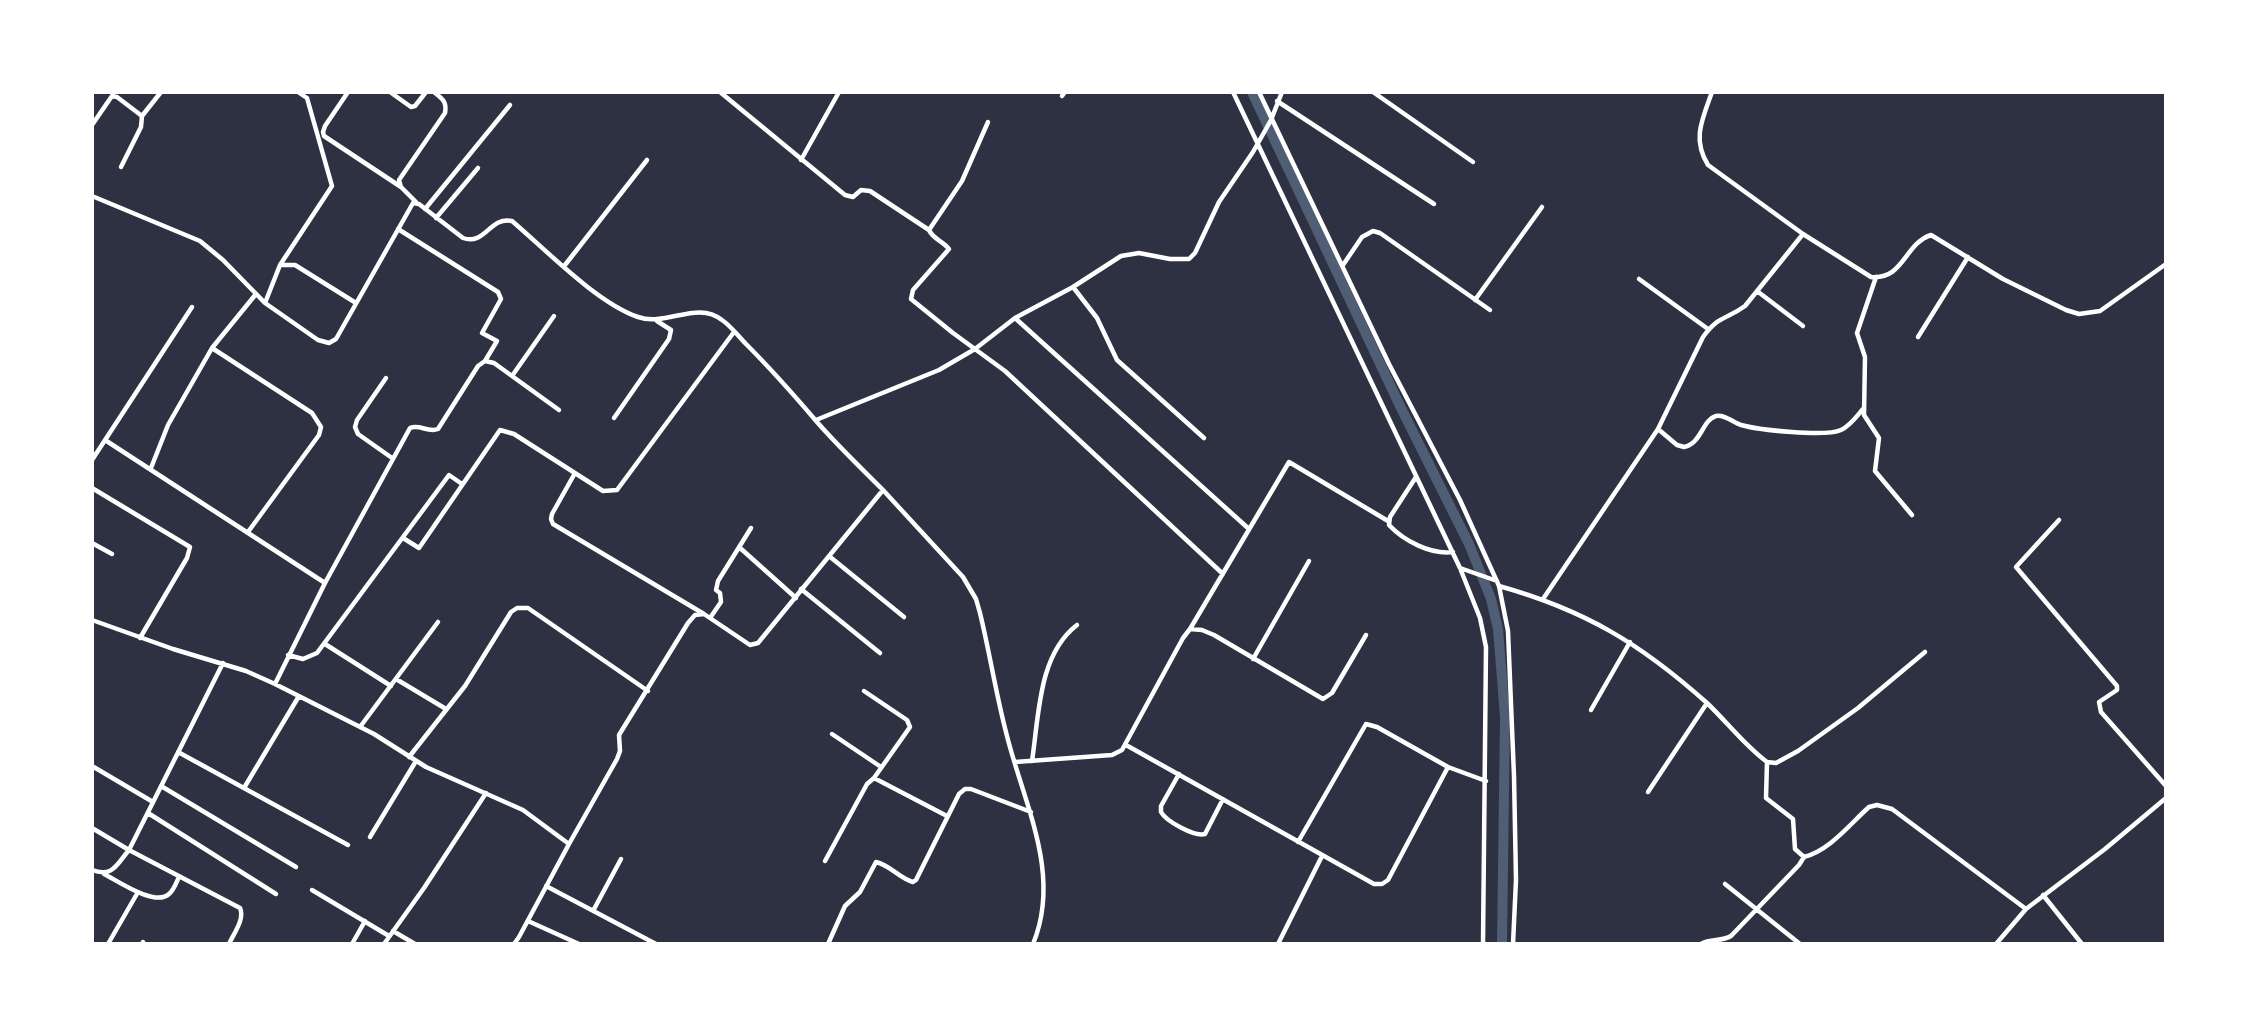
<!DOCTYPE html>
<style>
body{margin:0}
#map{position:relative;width:2258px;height:1036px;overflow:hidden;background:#2d3142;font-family:"Fira Sans",sans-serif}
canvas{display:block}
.frame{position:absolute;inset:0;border:94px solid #fff;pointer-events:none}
</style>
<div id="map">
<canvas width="2258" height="1036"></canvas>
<div class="frame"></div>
</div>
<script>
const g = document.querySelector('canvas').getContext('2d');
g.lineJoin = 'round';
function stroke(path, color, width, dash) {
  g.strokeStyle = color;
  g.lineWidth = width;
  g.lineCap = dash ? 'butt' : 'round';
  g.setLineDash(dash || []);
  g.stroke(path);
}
const canal = new Path2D(`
 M1252,92L1400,406L1469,544L1491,599L1498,629L1505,717L1502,944`);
const minor = new Path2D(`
 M348,92L325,126L323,132L324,136L401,187
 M390,92L411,107L415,106L426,92
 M720,92L845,195L853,197L861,190L870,191L929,230
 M1233,92L1460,568L1480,618L1486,647L1483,944
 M1259,92L1389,364L1460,500L1499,586L1508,631L1514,776L1516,880L1513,944
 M1373,92L1473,162
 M1712,92C1702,120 1692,139 1708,165L1803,234L1871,277C1904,280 1904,244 1931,235L2003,279L2066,310L2079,314L2100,311L2166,264
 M1062,96L1065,92
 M1277,101L1434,204
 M142,116L161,92
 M988,122L962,181L929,230C933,239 943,241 949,249L913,290L911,299L953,333L1005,371L1223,574
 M92,125L112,96L117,97L142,116L141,127L121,167
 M801,160L839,92
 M92,196L200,241L223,260L265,303L318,340L329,343L336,339L413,203L419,204L463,238C485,246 490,216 512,221C546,250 597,303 638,317C666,327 697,300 722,320C731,326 738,336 746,344C771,369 794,395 817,422C838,446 861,468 883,490L758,643L750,645L704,614L695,615L688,623L619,735L620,751L617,759L569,844L523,810L426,767L374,734L275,684L246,671L173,649L92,620
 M416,202L401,187L399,180L445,113C447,102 443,99 434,92
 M425,209L510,105
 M436,218L478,168
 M398,229L498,292L501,299L482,333L497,341L485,361
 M280,265L332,186L307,98L298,92
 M565,265L647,160
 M1343,265L1362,237L1373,231L1380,233L1490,310
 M1876,277L1857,333L1865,357L1864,415L1879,438L1875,471L1912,515
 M1639,279L1708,329
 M1073,287L1097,318L1117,360L1204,438
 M1757,291L1803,326
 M1475,300L1542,207
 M265,303L280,265H295L356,303
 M1015,318L1249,529
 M1918,337L1968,257
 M512,376L554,316
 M386,378L357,420L355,427L358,434L392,458
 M614,418L669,339L671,330L657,321
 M816,420L939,370L975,349L1015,318L1073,287L1121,256L1139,253L1170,259H1189L1195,253L1219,202L1253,152L1271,120L1282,92
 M1658,429L1677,445L1684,447C1702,443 1702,420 1716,416C1724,414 1734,423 1741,425C1759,430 1825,437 1841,430C1850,426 1857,416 1863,409
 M105,440L325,583
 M92,460L192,307
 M151,468L168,425L212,348
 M575,473L552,514L551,519L553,524L704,614
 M1416,477L1390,517L1389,525C1404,541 1431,555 1453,552
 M92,488L190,547L187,558L140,638
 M883,490L963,577L976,599L980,613C990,654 996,695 1007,736C1024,804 1062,874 1033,944
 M2059,520L2016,567L2117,686V690L2099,702L2101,712L2166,786
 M248,532L319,435L321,427L312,413L212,348L256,294
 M403,538L419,548L500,430L514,434L603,491L617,490L734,332
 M92,543L112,554
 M739,547L796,598
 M829,556L904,617
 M1460,568L1497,581
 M1499,586C1585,610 1641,644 1707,703C1727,722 1745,746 1767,762L1776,763L1798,751L1858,708L1925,652
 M801,589L880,653
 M1543,599L1658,429L1703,337C1719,315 1726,320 1745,306L1803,234
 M710,618L721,602L720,593L716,590L718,581L751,528
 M1190,629L1289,462L1388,521
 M325,644L391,686
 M288,655L303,659L317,653L449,475L462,484
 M1253,659L1309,561
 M396,679L446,709
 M275,684L325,583L410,428C420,424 428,433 438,429L478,366L485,361L494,363L559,410
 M864,691L907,720L910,727L874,778
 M1591,710L1630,642
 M360,727L438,622
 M832,734L881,767
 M1126,745L1374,884H1382L1388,880L1448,767
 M178,752L348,845
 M409,757L465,686L511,612L517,608H528L648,691
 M1032,761C1039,716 1038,655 1077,625
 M1015,762L1112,755L1122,750L1183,638L1190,629L1202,630L1214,635L1323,699L1332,693L1366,635
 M1767,762L1766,798L1793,819L1795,849L1804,857
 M92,766L153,802
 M1179,774L1161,806V812C1166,821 1194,837 1205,834L1223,799
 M161,786L296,867
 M244,788L299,696
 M1648,792L1707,703
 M148,813L276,894
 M92,828L129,850L240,908C245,919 234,933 229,944
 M370,837L416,761
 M1298,842L1366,724L1377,727L1448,767L1486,781
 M825,861L867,784L874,778L947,816
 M92,870C113,878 117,864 129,850L223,663
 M104,874C118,881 155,907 169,894C174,890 176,883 179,877
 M1725,884L1800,944
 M546,886L656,944
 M312,890L389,936
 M2043,895L2082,944
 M593,911L621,859
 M528,921L579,944
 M393,931L415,944
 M108,944L138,892
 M142,944L143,942
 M352,944L365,921
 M384,944L424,888L486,793
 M514,944L519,937L569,844
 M828,944L845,906L860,892L876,862C890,865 899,878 913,882L916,880L959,794L965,789H971L1031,812
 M1278,944L1322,856
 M1701,944C1711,938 1721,942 1731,936L1799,865L1804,857C1830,850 1849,825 1869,807L1877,805L1892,809L2026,909
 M1996,944L2026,909L2105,849L2166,798`);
stroke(canal, '#4f5d75', 10);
stroke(minor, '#fff', 4.5);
</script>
